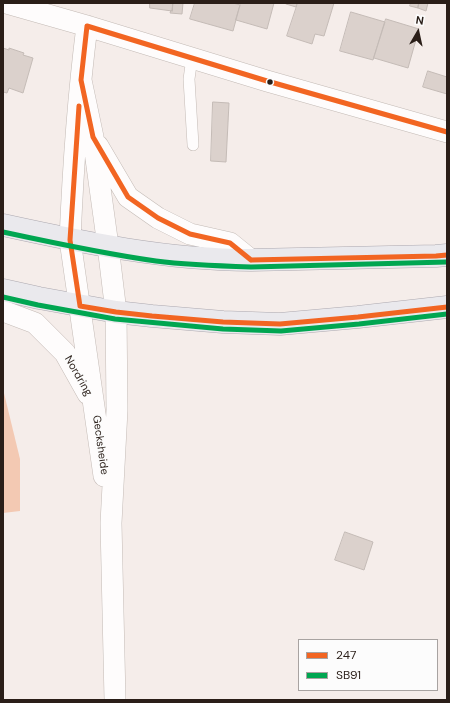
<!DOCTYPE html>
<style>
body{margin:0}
#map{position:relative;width:450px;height:703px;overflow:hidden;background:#f5edea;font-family:"DM Sans",sans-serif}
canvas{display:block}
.frame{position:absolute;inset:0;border:4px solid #2a1e18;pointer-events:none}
.legend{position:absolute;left:298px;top:639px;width:140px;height:52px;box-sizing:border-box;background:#fcfcfc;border:1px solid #a8a3a1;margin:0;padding:5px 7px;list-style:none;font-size:12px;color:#2a1e18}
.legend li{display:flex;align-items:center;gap:8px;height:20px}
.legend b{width:20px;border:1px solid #a8a3a1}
.north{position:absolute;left:398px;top:12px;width:40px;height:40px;-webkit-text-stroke:3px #fcfcfc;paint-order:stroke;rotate:9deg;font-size:11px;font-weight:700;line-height:16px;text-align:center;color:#2a1e18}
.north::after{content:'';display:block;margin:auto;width:14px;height:18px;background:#2a1e18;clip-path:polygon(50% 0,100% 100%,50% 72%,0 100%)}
</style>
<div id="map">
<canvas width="450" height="703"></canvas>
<div class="frame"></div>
<ul class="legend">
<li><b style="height:5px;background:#f26522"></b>247</li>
<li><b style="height:5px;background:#00a651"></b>SB91</li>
</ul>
<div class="north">N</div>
</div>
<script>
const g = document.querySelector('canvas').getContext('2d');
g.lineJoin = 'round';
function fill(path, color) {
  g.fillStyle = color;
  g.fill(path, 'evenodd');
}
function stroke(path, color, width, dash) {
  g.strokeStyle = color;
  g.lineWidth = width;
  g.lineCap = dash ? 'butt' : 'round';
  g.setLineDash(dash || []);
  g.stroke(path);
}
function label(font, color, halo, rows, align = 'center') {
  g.font = font + ' "DM Sans",sans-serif';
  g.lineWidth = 3.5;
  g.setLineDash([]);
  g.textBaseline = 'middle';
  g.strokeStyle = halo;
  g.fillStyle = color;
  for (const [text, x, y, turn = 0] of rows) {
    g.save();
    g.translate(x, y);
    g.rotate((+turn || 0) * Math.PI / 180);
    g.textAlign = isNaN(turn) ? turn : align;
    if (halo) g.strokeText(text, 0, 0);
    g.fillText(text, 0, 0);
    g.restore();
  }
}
const green = new Path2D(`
 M3,389L20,459V511L3,513Z`);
const building = new Path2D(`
 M150,3H173L172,11L150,8Z
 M173,3H183L182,14L170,13L171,10L172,11Z
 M195,3H233L240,5L233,31L190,19Z
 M241,3H274L267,29L236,20Z
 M286,3H297L296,7L286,4Z
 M298,3H334L324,36L315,34L312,44L287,36Z
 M411,3H419L418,8L410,6Z
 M419,3H428L426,11L418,8Z
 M351,12L385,22L373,60L340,51Z
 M386,19L419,29L408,68L374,58Z
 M3,48L9,50V48L24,53L23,55L33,58L23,93L9,88L7,93L3,92Z
 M428,71L447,77V94L423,87Z
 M213,102L229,103L226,162L211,161Z
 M345,532L373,542L364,570L335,560Z`);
const lane = new Path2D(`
 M192,58L189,79L193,145`);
const street = new Path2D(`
 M6,3L87,26L267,81L447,132
 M87,26C78,97 73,168 70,240L104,476
 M81,80L93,137L108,246L116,312L117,410L111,523L115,700
 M98,146L128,197L158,218L190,234L230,243L251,260
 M3,311L35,323L65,353L88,394`);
const primary = new Path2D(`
 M3,225C85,243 167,260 251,260L436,256L447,255
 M3,290L39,298L116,312L152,316L223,322L280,324L358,317L447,307`);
const bus1 = new Path2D(`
 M87,26L267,81L447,132
 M87,26L81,80L93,137L128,197L158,218L190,234L230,243L251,260
 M79,106L70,240L80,306
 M251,260L436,256L447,255
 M80,306L116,312L152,316L223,322L280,324L358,317L447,307`);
const bus2 = new Path2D(`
 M3,232C54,243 105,254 156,261C188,265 219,266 251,267L447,262
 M3,297L38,305L115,319L223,329L281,331L359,324L447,314`);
const markers = [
 [270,82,3.5,"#2a1e18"]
];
const streetNames = [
 ["Nordring",78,376,60],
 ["Gecksheide",100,445,82]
];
fill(green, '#f3c9b3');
fill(building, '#dbd1cc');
stroke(building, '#c4bbb6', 1);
stroke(lane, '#c3bab5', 12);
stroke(street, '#c3bab5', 22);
stroke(primary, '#aca8af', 23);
stroke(lane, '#fefcfc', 11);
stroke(street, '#fefcfc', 21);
stroke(primary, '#eae9ed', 22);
stroke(bus1, '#f26522', 5);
stroke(bus2, '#00a651', 5);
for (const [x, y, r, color] of markers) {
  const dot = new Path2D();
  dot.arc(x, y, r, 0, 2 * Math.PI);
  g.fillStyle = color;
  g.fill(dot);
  stroke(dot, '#fcfcfc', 1.5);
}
label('11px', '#2a1e18', '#fcfcfc', streetNames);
</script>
